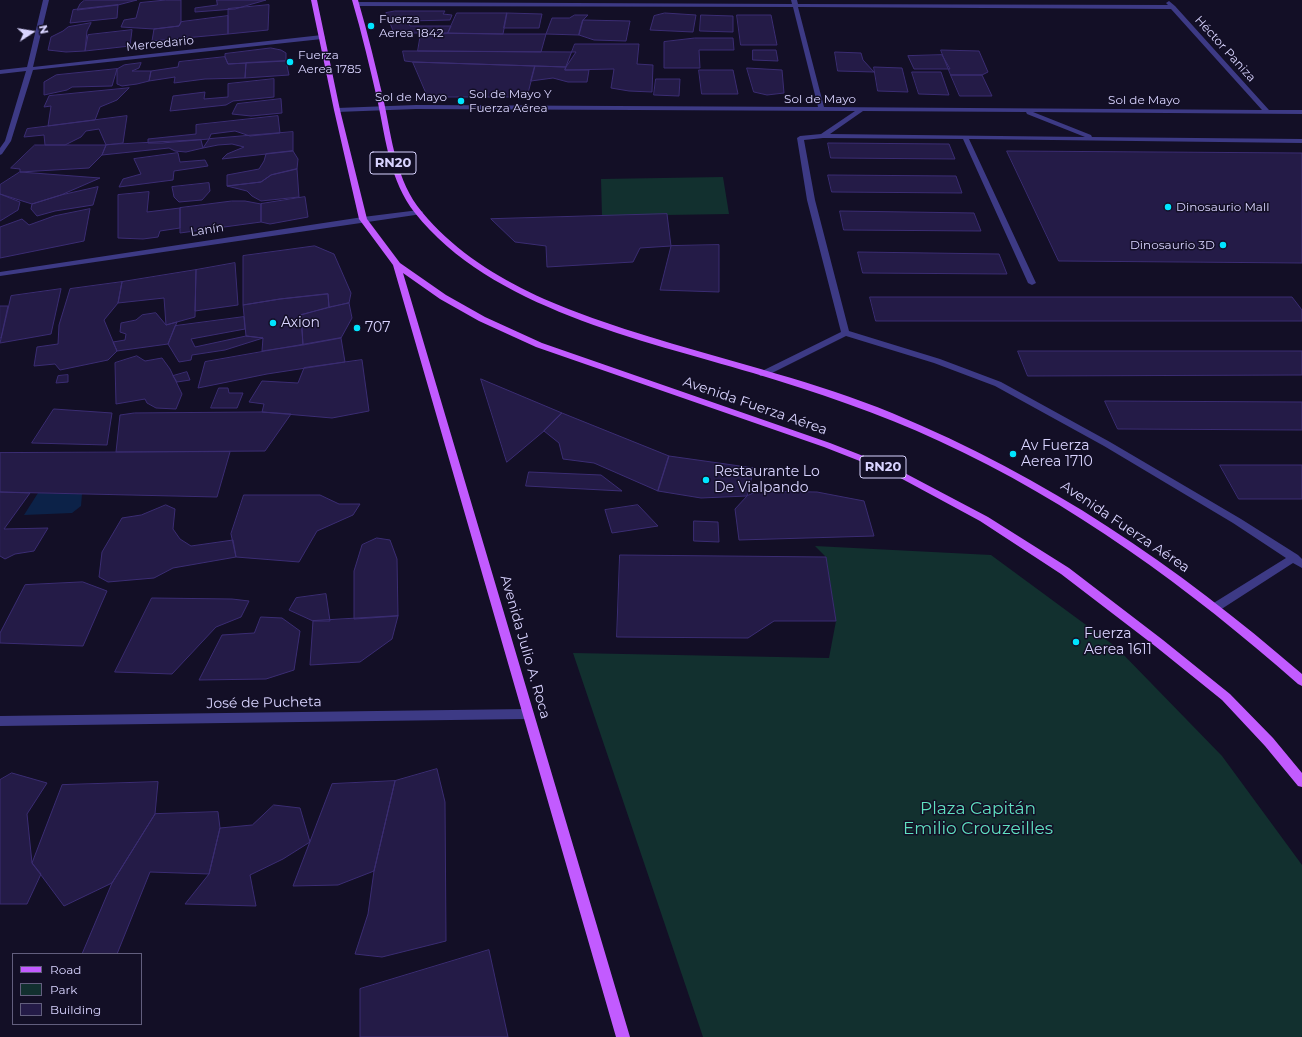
<!DOCTYPE html>
<meta charset="utf-8">
<style>
body{margin:0}
#map{position:relative;width:1302px;height:1037px;overflow:hidden;background:#130f26;font-family:Montserrat,sans-serif}
canvas{display:block}
.legend{position:absolute;left:12px;top:953px;width:130px;height:72px;box-sizing:border-box;background:#130f26;border:1px solid #625e7d;margin:0;padding:5px 7px;list-style:none;font-size:12px;color:#d9d4ff}
.legend li{display:flex;align-items:center;gap:8px;height:20px}
.legend b{width:20px;border:1px solid #625e7d}
.north{position:absolute;left:12px;top:12px;width:40px;height:40px;-webkit-text-stroke:3px #130f26;paint-order:stroke;rotate:78deg;font-size:11px;font-weight:700;line-height:16px;text-align:center;color:#d9d4ff}
.north::after{content:'';display:block;margin:auto;width:14px;height:18px;background:#d9d4ff;clip-path:polygon(50% 0,100% 100%,50% 72%,0 100%)}
</style>
<div id="map">
<canvas width="1302" height="1037"></canvas>
<ul class="legend">
<li><b style="height:5px;background:#c25bff"></b>Road</li>
<li><b style="height:11px;background:#12302f"></b>Park</li>
<li><b style="height:11px;background:#241b47"></b>Building</li>
</ul>
<div class="north">N</div>
</div>
<script>
const g = document.querySelector('canvas').getContext('2d');
g.lineJoin = 'round';
function fill(path, color) {
  g.fillStyle = color;
  g.fill(path, 'evenodd');
}
function stroke(path, color, width, dash) {
  g.strokeStyle = color;
  g.lineWidth = width;
  g.lineCap = dash ? 'butt' : 'round';
  g.setLineDash(dash || []);
  g.stroke(path);
}
function label(font, color, halo, rows, align = 'center') {
  g.font = font + ' Montserrat,sans-serif';
  g.lineWidth = 3;
  g.setLineDash([]);
  g.textBaseline = 'middle';
  g.strokeStyle = halo;
  g.fillStyle = color;
  for (const [text, x, y, turn = 0] of rows) {
    g.save();
    g.translate(x, y);
    g.rotate((+turn || 0) * Math.PI / 180);
    g.textAlign = isNaN(turn) ? turn : align;
    if (halo) g.strokeText(text, 0, 0);
    g.fillText(text, 0, 0);
    g.restore();
  }
}
const green = new Path2D(`
 M723,177L729,214L602,216L601,179Z
 M815,546L991,555L1116,647L1222,756L1302,865V1036L1301,1037H703L573,653L829,658L836,621L826,557Z`);
const water = new Path2D(`
 M38,493L82,494L81,506L72,513L24,515Z`);
const building = new Path2D(`
 M85,0H137L118,5L77,10L80,4Z
 M166,0H181V22L179,26L154,29L121,27L124,20L136,18L140,3Z
 M217,0H266L235,9L195,12V8L217,5Z
 M118,5L117,18L70,23L73,10Z
 M269,5L268,30L228,34V9Z
 M395,11H445L443,14L452,15L450,20L408,21L410,26H451L448,33H394L386,13Z
 M457,13H507L503,34L448,33Z
 M507,13L542,14L539,28H504Z
 M665,13L696,15L693,32L650,30L654,16Z
 M575,15H588L583,20L579,35L546,34L552,18H569Z
 M701,15L733,16V32L700,31Z
 M737,15H771L777,45H741Z
 M228,16V34L152,41L154,29L179,26L181,22Z
 M583,20L630,21L626,41L594,40L579,35Z
 M91,23L87,31L85,51L66,52L48,50L51,37L63,31L68,27Z
 M132,30L130,46L85,51L88,35Z
 M421,33L503,34H546L541,52L418,51Z
 M695,38H733L734,50H699L700,68H664V42Z
 M575,44H639L637,64L653,65L652,92L629,91L611,88L614,69L565,70Z
 M271,48L281,50L286,53V61L228,64L225,57V54Z
 M753,50H776L778,61L753,60Z
 M941,50L979,51L988,72L982,75H951Z
 M403,51H418L576,52L566,67L413,62L405,61Z
 M835,52L861,53L863,60L874,72L838,71Z
 M942,55L950,69H914L908,56Z
 M225,57L228,64L246,63L245,78L205,79L174,83L175,77L149,81L151,71L178,67L179,62Z
 M286,61L289,75L245,78L246,63Z
 M413,62L535,66L527,97H428Z
 M141,63L139,68L132,71H151L149,81L137,84L122,86L117,84V69L124,65Z
 M535,66L566,67L565,70H589L587,82H568L553,78L531,81Z
 M874,67L902,68L908,92L878,91Z
 M747,68L782,70L784,93L767,95L754,92Z
 M117,69L112,86L72,87L67,90L44,95V82L56,75Z
 M699,70H733L738,94H702Z
 M912,72H941L949,95L919,94Z
 M951,75H982L992,96H960Z
 M274,79V97L233,101L226,105L170,111L173,96L205,92L204,99L228,97V84Z
 M656,79H680L679,96L654,95Z
 M129,88L117,100L100,107L95,120L48,126L51,106L44,107L49,96Z
 M281,99L282,113L251,116L232,114L237,104Z
 M127,116L123,143L106,145L99,129L86,131L81,137L65,145H45L44,135L24,137L27,129Z
 M278,116L280,133L250,136L235,131L211,134L209,139L162,143H148V139L196,134V125Z
 M293,132V151L222,159L227,154L244,147L232,144L218,145L203,148L209,139Z
 M201,140L203,148L186,152L175,151L169,148L102,155L106,145Z
 M828,143L949,144L955,159L831,158Z
 M35,145H106L102,155L89,168L20,172V169L11,168Z
 M293,151L298,159L297,169L271,175L261,182L227,186V175L259,169L264,161L266,154Z
 M1007,151L1302,153V263L1059,261Z
 M178,153L180,162L205,160L208,166L174,171L173,180L119,187L123,179L141,174L134,159Z
 M297,169L299,197L261,201L252,196L247,191L227,186L261,182L271,175Z
 M20,172L100,178L61,195L32,204L0,194V185Z
 M828,175L956,176L962,193L832,192Z
 M209,183L210,191L202,200L179,202L174,197L172,187Z
 M98,187L93,205L55,211L37,216L31,209L32,204L61,195Z
 M149,192L147,212L180,208V228L160,231L158,237L143,239L118,238V195Z
 M0,194L20,202L18,210L0,221Z
 M305,197L308,217L270,224L261,222V204Z
 M232,201H245L261,204V222L180,233V208Z
 M90,209L84,241L0,258V227L22,219L29,225L54,216Z
 M840,211L974,213L981,231L844,230Z
 M667,214L671,246L640,248L633,262L547,267L546,246L515,242L491,219Z
 M719,245V292L660,290L671,246Z
 M315,246L334,254L351,293L349,303L329,307L328,294L280,299L243,305V256Z
 M858,252L999,254L1007,274L863,273Z
 M235,263L238,305L195,311L196,270Z
 M196,270L195,317L166,325L164,298L118,303L122,282Z
 M122,282L118,303L104,320L117,351L108,360L60,370L55,364L34,366L37,347L58,344L59,325L70,289Z
 M61,289L51,334L0,343L11,296Z
 M328,294L329,307L301,315L303,345L262,351L263,338L246,336L243,305L280,299Z
 M870,297H1292L1302,310V321H876Z
 M349,303L352,318L341,338L303,345L301,315Z
 M0,306H8L1,338H0Z
 M156,313L166,325L177,322L168,344L117,351L113,342L125,340L126,334L120,332L121,323L136,320L142,315Z
 M244,317L245,329L191,339L195,347L246,336L263,338L225,350L192,355L191,360L179,362L168,344L175,326Z
 M341,338L345,362L267,374L198,388L205,362Z
 M1018,351H1302V375L1028,376Z
 M137,356L145,361L162,358L170,369L182,394L176,409L156,408L147,403L145,399L116,404L115,363Z
 M362,360L369,411L332,418L262,412L264,404L249,402L262,381L298,383L304,368Z
 M187,372L190,380L177,382L173,376Z
 M68,375V382L56,383L58,376Z
 M481,379L562,413L544,431L507,462Z
 M219,388H228L229,393H243L237,408H211Z
 M1105,401L1302,402V430L1118,429Z
 M54,409L112,413L107,445L32,443Z
 M262,412L291,414L265,451L116,452L120,415L134,413Z
 M562,413L669,456L658,491L594,463L563,459L559,443L544,431Z
 M230,452L217,497L0,492V453Z
 M669,456L754,468L747,496L701,498L658,491Z
 M1220,465H1302V499H1239Z
 M529,472L601,475L622,491L526,486Z
 M758,491L817,492L864,501L874,536L739,540L735,509L747,496Z
 M0,492L30,493L4,529L48,528L34,551L15,554L5,559L0,556Z
 M244,495H320L339,504H360L353,515L317,531L299,562L236,557L231,534Z
 M166,505L175,509L173,529L180,539L191,546L233,540L236,557L173,568L154,578L108,582L99,577L102,552L122,518L141,515Z
 M638,505L658,526L612,533L605,510Z
 M694,521L718,522L719,542L694,541Z
 M377,538L390,540L397,559L398,616L354,619V571L362,545Z
 M620,555L826,557L836,621H774L748,638L617,637Z
 M83,582L107,591L83,646L0,643V633L25,585Z
 M326,594L330,621H313L289,610L296,598Z
 M152,598L232,599L249,601L241,617L216,627L172,674L115,672Z
 M398,616L392,639L360,662L310,665L313,621Z
 M261,617L282,618L300,631L294,670L266,679L199,680L222,635L254,633Z
 M437,769L445,802L446,941L382,957L355,954L368,914L374,871L395,781Z
 M12,773L47,783L27,814L32,863L41,874L27,904H0V780Z
 M395,781L374,871L338,885L293,886L332,784Z
 M158,782L155,814L112,883L64,906L32,863L62,785Z
 M274,805L300,808L310,842L283,859L250,875L256,906L185,904L209,874L220,828L252,825Z
 M218,812L220,828L209,874L150,872L117,954H82L112,883L155,814Z
 M489,950L508,1037H360V989Z`);
const minor = new Path2D(`
 M43,0H49L33,67L322,35L325,37L322,39L33,70L11,141L2,154L0,155V148L5,141L26,71L0,74V70L27,67Z
 M791,0H797L798,4L1168,5L1166,3L1169,1L1175,6L1269,110H1302V114L1033,112L1091,135L1092,137L1302,139V143L969,139L1036,283L1032,285L1028,283L963,139L823,138L804,140L815,200L849,331L940,359L1001,382L1110,442L1241,519L1298,555L1302,559V568L1293,563L1220,610H1212L1211,607L1212,604L1286,558L1233,523L1104,446L995,386L934,363L846,336L766,376H760L759,374L760,372L841,332L807,200L797,138L800,136L821,134L855,111L416,109L337,112L334,110L337,108L416,105L818,107L793,7L356,6L353,4L356,2L792,4ZM798,7L1171,9L1262,110L824,107ZM863,111L1026,112L1027,114L1085,137L830,134Z
 M419,210L423,212L422,214L0,276V272L363,217Z
 M527,709L531,711L533,714L531,717L527,719L0,726V716Z`);
const major = new Path2D(`
 M311,0H317L340,110L367,219L400,263L446,295L485,317L542,343L830,443L899,470L988,517L1069,568L1163,640L1230,694L1273,738L1302,773V787L1298,786L1265,746L1222,700L1155,646L1061,574L980,521L893,474L824,447L536,347L479,321L440,299L403,273L630,1037H616L393,265L359,219L334,110Z
 M352,0H358C368,34 376,68 384,102C392,139 396,181 422,212C480,282 572,313 657,339C735,363 817,382 892,413C1048,478 1175,564 1302,674V686L1298,684C1189,588 1072,502 939,441C879,413 816,392 753,373C642,340 490,308 415,213C390,181 386,141 378,103C370,68 362,34 352,0Z`);
const markers = [
 [371,26,4,"#00e5ff"],
 [290,62,4,"#00e5ff"],
 [461,101,4,"#00e5ff"],
 [1168,207,4,"#00e5ff"],
 [1223,245,4,"#00e5ff"],
 [273,323,4,"#00e5ff"],
 [357,328,4,"#00e5ff"],
 [1013,454,4,"#00e5ff"],
 [706,480,4,"#00e5ff"],
 [1076,642,4,"#00e5ff"]
];
const farPoinames = [
 ["Fuerza",379,19],
 ["Aerea 1842",379,33],
 ["Fuerza",298,55],
 ["Aerea 1785",298,69],
 ["Sol de Mayo Y",469,94],
 ["Fuerza Aérea",469,108],
 ["Dinosaurio Mall",1176,207],
 ["Dinosaurio 3D",1215,245,"right"]
];
const farStreetnames = [
 ["Mercedario",160,44,-6],
 ["Héctor Paniza",1225,49,48],
 ["Sol de Mayo",411,97],
 ["Sol de Mayo",820,99],
 ["Sol de Mayo",1144,100],
 ["Lanín",207,230,-9]
];
const shields = [
 [393,163,46],
 [883,467,46]
];
const shieldNames = [
 ["RN20",393,163],
 ["RN20",883,467]
];
const poiNames = [
 ["Axion",281,323],
 ["707",365,328],
 ["Av Fuerza",1021,446],
 ["Aerea 1710",1021,462],
 ["Restaurante Lo",714,472],
 ["De Vialpando",714,488],
 ["Fuerza",1084,634],
 ["Aerea 1611",1084,650]
];
const streetNames = [
 ["Avenida Fuerza Aérea",755,406,19],
 ["Avenida Fuerza Aérea",1125,527,34],
 ["Avenida Julio A. Roca",525,647,74],
 ["José de Pucheta",264,703,-1]
];
const nearParknames = [
 ["Plaza Capitán",978,809],
 ["Emilio Crouzeilles",978,829]
];
fill(green, '#12302f');
fill(water, '#0c2248');
fill(building, '#241b47');
stroke(building, '#3b2d73', 1);
fill(minor, '#3d3a85');
fill(major, '#c25bff');
for (const [x, y, r, color] of markers) {
  const dot = new Path2D();
  dot.arc(x, y, r, 0, 2 * Math.PI);
  g.fillStyle = color;
  g.fill(dot);
  stroke(dot, '#130f26', 1.5);
}
label('12px', '#d9d4ff', '#130f26', farPoinames, 'left');
label('12px', '#d9d4ff', '#130f26', farStreetnames);
for (const [x, y, w] of shields) {
  const box = new Path2D();
  box.roundRect(x - w / 2, y - 11, w, 22, 3);
  g.fillStyle = '#130f26';
  g.fill(box);
  stroke(box, '#d9d4ff', 1);
}
label('bold 13px', '#d9d4ff', null, shieldNames);
label('14px', '#d9d4ff', '#130f26', poiNames, 'left');
label('14px', '#d9d4ff', '#130f26', streetNames);
label('17px', '#5fe0c0', '#130f26', nearParknames);
</script>
